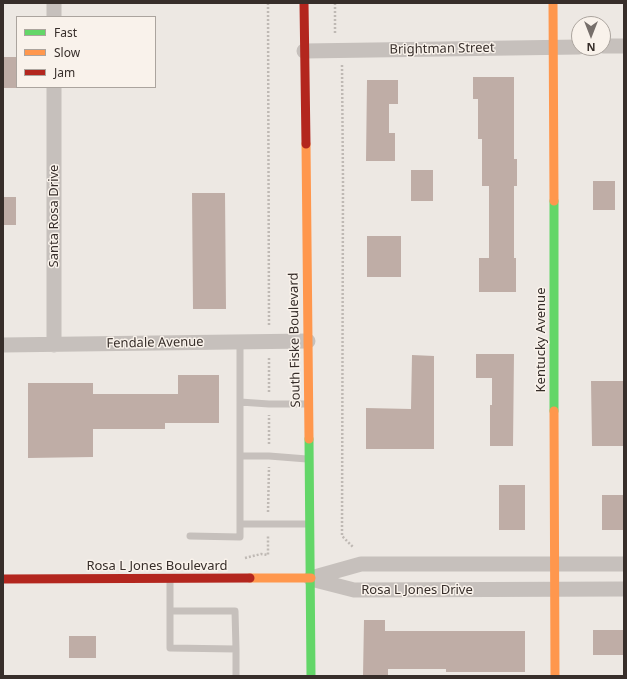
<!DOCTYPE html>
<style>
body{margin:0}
#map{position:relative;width:627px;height:679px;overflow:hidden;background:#ede8e3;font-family:"Noto Sans",sans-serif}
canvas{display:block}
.frame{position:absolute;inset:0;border:4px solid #372e2a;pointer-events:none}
.legend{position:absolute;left:16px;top:16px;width:140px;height:72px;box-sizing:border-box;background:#f9f2eb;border:1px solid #aba49e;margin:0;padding:5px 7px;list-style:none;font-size:12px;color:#372e2a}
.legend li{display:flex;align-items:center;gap:8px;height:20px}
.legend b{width:20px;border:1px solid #aba49e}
.north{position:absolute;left:571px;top:16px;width:40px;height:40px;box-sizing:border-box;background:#f9f2eb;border:1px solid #aba49e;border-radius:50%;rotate:180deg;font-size:11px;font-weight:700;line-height:16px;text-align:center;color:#372e2a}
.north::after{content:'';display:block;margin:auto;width:14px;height:18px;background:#776f6b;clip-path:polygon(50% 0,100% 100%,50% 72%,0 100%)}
</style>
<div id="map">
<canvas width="627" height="679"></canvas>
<div class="frame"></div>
<ul class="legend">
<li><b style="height:5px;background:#63d668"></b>Fast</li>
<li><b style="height:5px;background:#ff974d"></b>Slow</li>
<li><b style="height:5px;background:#b3261e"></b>Jam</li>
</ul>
<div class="north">N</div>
</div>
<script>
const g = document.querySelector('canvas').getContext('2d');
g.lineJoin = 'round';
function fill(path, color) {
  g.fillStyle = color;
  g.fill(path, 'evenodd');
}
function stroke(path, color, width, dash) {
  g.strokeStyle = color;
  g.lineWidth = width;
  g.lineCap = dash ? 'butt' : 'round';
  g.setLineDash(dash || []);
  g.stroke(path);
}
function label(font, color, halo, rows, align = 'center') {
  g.font = font + ' "Noto Sans",sans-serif';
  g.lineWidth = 3;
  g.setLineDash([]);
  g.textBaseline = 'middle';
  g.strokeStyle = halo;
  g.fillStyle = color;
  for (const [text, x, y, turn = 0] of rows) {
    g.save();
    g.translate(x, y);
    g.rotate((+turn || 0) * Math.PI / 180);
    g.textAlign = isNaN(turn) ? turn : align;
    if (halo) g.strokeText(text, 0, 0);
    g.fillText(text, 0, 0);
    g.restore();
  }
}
const building = new Path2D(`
 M3,57H16V88H3Z
 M473,77H514V159H517V186H514V258H516V292H479V258H489V186H482V139H478V99H473Z
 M367,80H398V104H389V133H395V161H366Z
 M411,170H433V201H411Z
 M593,181H615V210H593Z
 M192,193H225L226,309H193Z
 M3,197H16V225H3Z
 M367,236H401V277H367Z
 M476,354H514L513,446H490V405H492V378H476Z
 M412,355L434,356V449H366V408L411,409Z
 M178,375H219V423H165V429H93V457L28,458V383H93V394H178Z
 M591,381H624V446H592Z
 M499,485H525V530H499Z
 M602,495H624V530H602Z
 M364,620H385V631H525V672H446V669H388V676H363Z
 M593,630H624V655H593Z
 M69,636H96V658H69Z`);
const path = new Path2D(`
 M268,3L269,326
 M335,3V34
 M342,65L343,182L342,536L354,548
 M269,392V357
 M269,444V415
 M268,512L269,467
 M245,558L261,554L268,555V535`);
const lane = new Path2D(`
 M240,402L269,404H308
 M240,456H269L307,459
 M240,524H307
 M190,536L240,537V342
 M170,581V648L236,649V676
 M170,611H235L236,649`);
const street = new Path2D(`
 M54,3V17
 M603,46H624
 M304,51L579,47
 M54,87V345
 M3,345L308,341
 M311,578L361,564H624
 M311,579L354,590L624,589`);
const fast = new Path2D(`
 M554,201V411
 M309,439L311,676`);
const slow = new Path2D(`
 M553,3L554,201
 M306,144L309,439
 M554,411L555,676
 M250,578H311`);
const jam = new Path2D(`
 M304,3L306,144
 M3,579L250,578`);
const streetNames = [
 ["Brightman Street",442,49,-1],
 ["Santa Rosa Drive",54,216,-90],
 ["South Fiske Boulevard",295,340,-91],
 ["Kentucky Avenue",541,340,-90],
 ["Fendale Avenue",155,343,-1],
 ["Rosa L Jones Boulevard",157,566],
 ["Rosa L Jones Drive",417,590]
];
fill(building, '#bfada6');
stroke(path, '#bfb9b4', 2.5, [2, 2]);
stroke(lane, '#c6c0bc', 7);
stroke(street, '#c6c0bc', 15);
stroke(fast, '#63d668', 9);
stroke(slow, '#ff974d', 9);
stroke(jam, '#b3261e', 9);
label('13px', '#372e2a', '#f9f2eb', streetNames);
</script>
